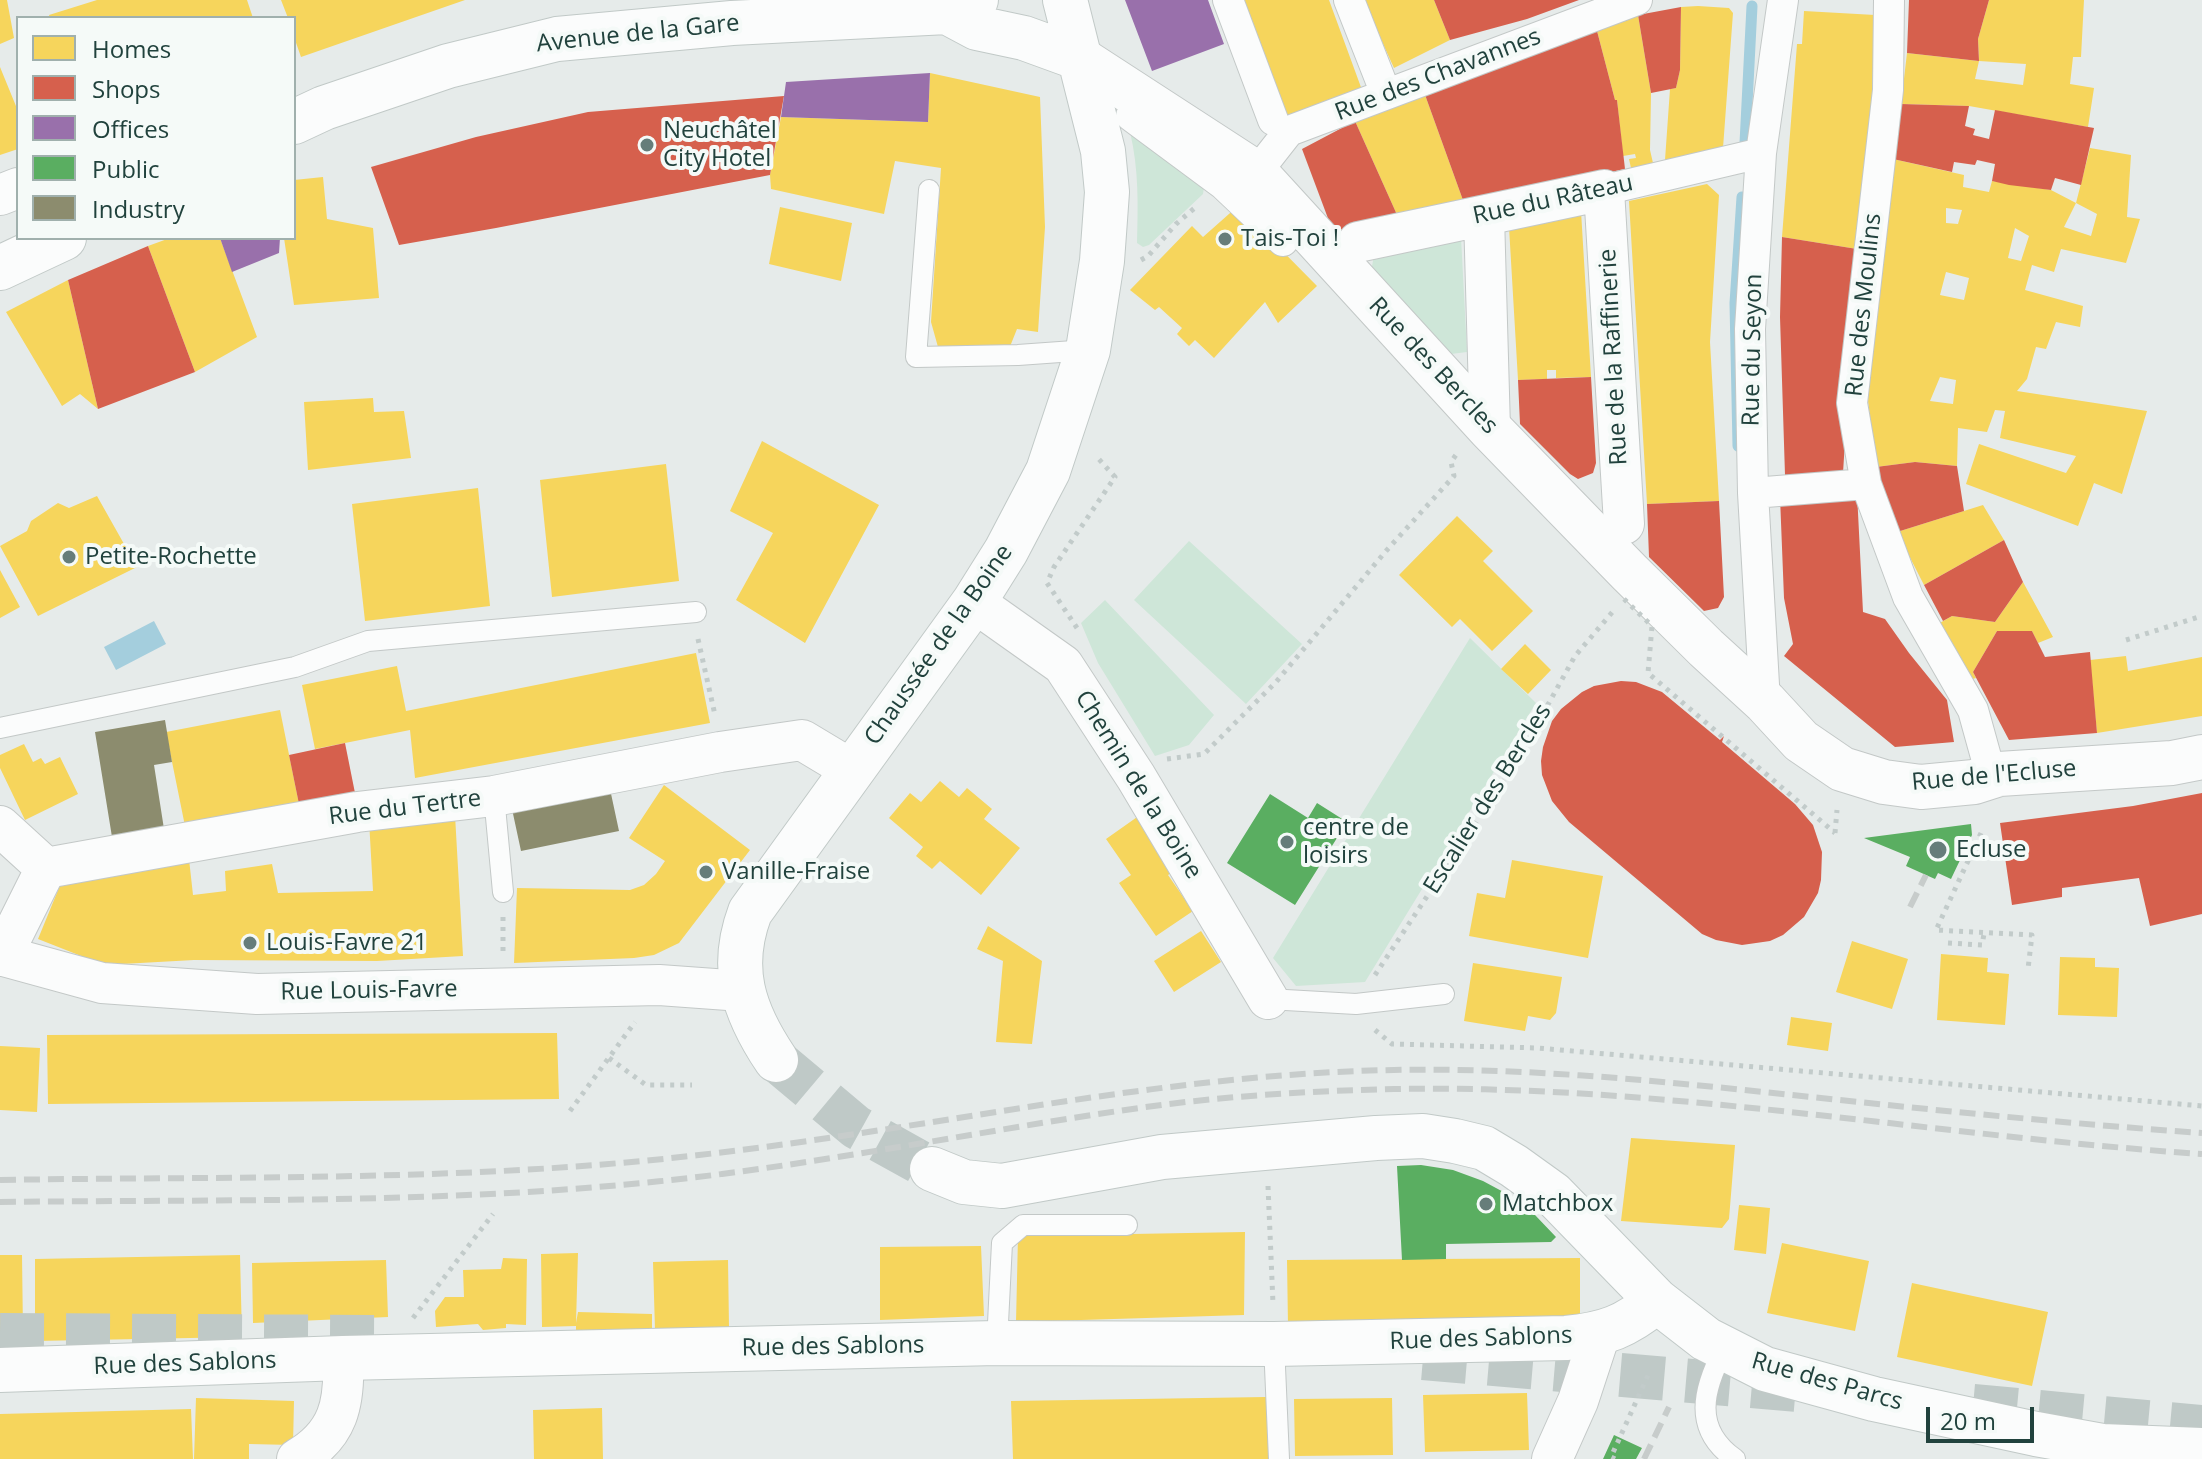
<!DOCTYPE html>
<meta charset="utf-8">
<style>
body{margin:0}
#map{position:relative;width:2202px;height:1459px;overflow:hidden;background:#e6ebea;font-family:"Open Sans",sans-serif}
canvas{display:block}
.legend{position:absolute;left:16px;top:16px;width:280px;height:224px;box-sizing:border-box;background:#f5faf8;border:2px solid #a0b0ad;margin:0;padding:10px 14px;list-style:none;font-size:24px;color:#21423d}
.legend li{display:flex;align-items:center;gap:16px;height:40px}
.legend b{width:40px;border:2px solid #a0b0ad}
.scale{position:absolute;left:1926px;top:1407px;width:108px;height:36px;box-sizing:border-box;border:4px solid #21423d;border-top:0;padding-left:10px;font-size:24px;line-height:28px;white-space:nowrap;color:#21423d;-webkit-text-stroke:6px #f5faf8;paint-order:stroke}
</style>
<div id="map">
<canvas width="2202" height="1459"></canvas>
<ul class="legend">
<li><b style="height:22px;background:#f6d55c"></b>Homes</li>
<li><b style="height:22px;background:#d6604d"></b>Shops</li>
<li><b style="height:22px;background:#9970ab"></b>Offices</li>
<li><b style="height:22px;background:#5aae61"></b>Public</li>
<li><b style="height:22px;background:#8c8c6e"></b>Industry</li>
</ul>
<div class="scale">20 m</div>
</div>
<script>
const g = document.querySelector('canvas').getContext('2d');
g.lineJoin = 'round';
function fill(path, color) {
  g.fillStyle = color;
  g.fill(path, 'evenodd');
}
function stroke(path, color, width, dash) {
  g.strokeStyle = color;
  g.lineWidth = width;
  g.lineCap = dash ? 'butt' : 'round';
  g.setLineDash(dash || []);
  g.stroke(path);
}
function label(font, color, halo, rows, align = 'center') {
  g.font = font + ' "Open Sans",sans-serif';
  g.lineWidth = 8;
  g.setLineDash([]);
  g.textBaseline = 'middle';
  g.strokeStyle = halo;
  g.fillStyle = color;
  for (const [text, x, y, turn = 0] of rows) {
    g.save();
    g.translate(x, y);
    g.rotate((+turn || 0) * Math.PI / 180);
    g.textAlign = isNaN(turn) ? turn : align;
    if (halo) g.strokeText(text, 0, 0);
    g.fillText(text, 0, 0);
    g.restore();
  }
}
const green = new Path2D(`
 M1130,132L1204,187L1203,194L1149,245L1143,247L1137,243C1138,205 1139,170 1130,132Z
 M1461,237L1467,352L1451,354L1371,272L1374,255Z
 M1189,541L1302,644L1246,704L1134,600Z
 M1105,600L1214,715L1189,745L1155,756L1098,663L1081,623Z
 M1470,638L1536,703L1365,982L1296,986L1273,958Z`);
const water = new Path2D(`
 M154,621L166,644L116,670L104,647Z`);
const homes = new Path2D(`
 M0,0H7L14,38L0,44Z
 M97,0H247L253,18H50L49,15Z
 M281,0H465L301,57L294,37V18H288Z
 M1244,0H1329L1362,90L1287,118Z
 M1363,0H1434L1450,40L1394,68Z
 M1989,0H2084L2081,57H2073L2070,84L2094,88L2088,127L1969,106L1901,104L1907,53L1979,61L1975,79L2023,85L2026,64L1979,61L1978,39Z
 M1698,6L1729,8L1733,13L1723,148L1665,160L1670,89L1676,88L1680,70L1681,7Z
 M1804,11L1875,15L1870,148L1857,249L1782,237L1797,44H1802Z
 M1638,15L1651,93L1650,150L1653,163L1631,168L1629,159L1636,158L1635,154L1623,156L1617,100H1615L1597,31Z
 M0,67L18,111V149L0,155Z
 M930,73L1040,97L1045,227L1038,332L1017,329L1009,349L938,347L931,322L941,168L895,161L884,214L771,189L770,175L781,117L928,122Z
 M1424,92L1464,203L1398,217L1355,121Z
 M2090,148L2131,155L2127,217L2140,219L2126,263L2061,249L2054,272L2032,265L2025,290L2083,306L2080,327L2056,322L2046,349L2036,347L2027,379L2017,391L2147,411L2122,494L2094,483L2078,526L1966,484L1979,444L2066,473L2076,456L2000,438L2005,411L1995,410L1987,432L1958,428L1957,466L1915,462L1876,467L1868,401L1871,342L1893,159L1964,175L1963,187L1989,192L1992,181L2051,190L2076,203ZM2076,203L2097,214L2091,236L2064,227ZM1946,208L1962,210L1958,224L1946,223ZM2015,228L2029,236L2021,261L2008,258ZM1946,272L1969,278L1964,300L1940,295ZM1940,377L1956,380L1953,404L1930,401Z
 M323,177L327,219L373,228L379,298L294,305L284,238H294V180Z
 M1707,184L1719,195L1710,342L1719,501L1647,504L1629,201Z
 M1238,206L1317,286L1278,323L1265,302L1214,358L1195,340L1189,346L1177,334L1182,328L1159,307L1155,310L1130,290L1192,226L1203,237Z
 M780,207L852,223L841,281L769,264Z
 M1581,211L1591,377L1556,378V370H1547V379L1518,380L1509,227Z
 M170,238H220L257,337L195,372L148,246Z
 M68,280L98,409L80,394L62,406L6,312Z
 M373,398L374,412L404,411L411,458L308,470L304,402Z
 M762,441L879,505L805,643L736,600L773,533L730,511Z
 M666,464L679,581L552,597L540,480Z
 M478,488L490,606L365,621L352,504Z
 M97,496L137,567L38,616L0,546L27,531L31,521L58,503L69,508Z
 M1983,505L2004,540L1924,585L1897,532Z
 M1457,516L1493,551L1483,561L1533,611L1492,651L1460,619L1452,627L1399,575Z
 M0,570L20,607L0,618Z
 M2023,582L2053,637L2038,643L2032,631H1997L1973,672L1976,678L1969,680L1938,624L1952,616L1995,622Z
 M1525,644L1551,670L1528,694L1501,669Z
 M696,653L710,723L415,778L410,730L315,749L302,685L397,666L406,711Z
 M2126,656L2128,671L2202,657V716L2097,733L2090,660Z
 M280,710L300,809L186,831L166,732Z
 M24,744L33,762L41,758L45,764L60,757L78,794L25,820L0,768V755Z
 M940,781L959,797L967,788L992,809L984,819L1020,848L981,895L940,861L932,869L916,856L923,847L889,818L910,793L921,802Z
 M664,785L750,850L679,943L654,955L634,958L514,963L517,888L630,890L644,885L656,874L665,861L629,838Z
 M455,815L463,956L377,961L194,960L104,965L38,939L63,878L189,859L193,895L226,891L225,871L272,864L278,893L373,891L369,820Z
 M1140,815L1177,869L1168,875L1193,911L1156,936L1119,883L1131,875L1106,839Z
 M1512,860L1603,876L1588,958L1469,936L1477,893L1505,898Z
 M988,926L1042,961L1032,1044L996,1042L1003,961L977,949Z
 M1201,931L1221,962L1174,992L1154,961Z
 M1852,941L1908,959L1892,1009L1836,992Z
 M1941,954L1988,958L1987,972L2009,974L2005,1025L1937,1020Z
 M2060,957L2095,958V967L2119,968L2117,1017L2058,1015Z
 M1473,963L1562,977L1556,1013L1550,1020L1528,1016L1525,1031L1464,1021Z
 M1791,1017L1832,1023L1828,1051L1787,1045Z
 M557,1033L559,1099L48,1104L47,1035Z
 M0,1046L40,1048L37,1112L0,1110Z
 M1631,1138L1735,1145L1729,1219L1722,1228L1621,1221Z
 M1739,1205L1770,1208L1766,1254L1734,1250Z
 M1245,1232L1244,1315L1016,1322L1018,1236Z
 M1782,1243L1869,1261L1855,1331L1767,1313Z
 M981,1246L984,1316L880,1320V1247Z
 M578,1253L576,1323L578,1312L652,1314V1331H576V1326L542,1327L541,1254Z
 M0,1255H22L23,1333H0Z
 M240,1255L242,1337L35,1341V1259Z
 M503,1258L527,1259L526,1325L506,1324V1328L483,1330L478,1324L436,1327L435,1311L445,1297H464L463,1270L501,1269Z
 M1580,1258V1319L1288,1326L1287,1260Z
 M386,1260L388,1317L253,1323L252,1263Z
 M728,1260L729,1327L655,1330L653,1262Z
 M1912,1283L2048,1312L2032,1386L1897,1357Z
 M1527,1393L1529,1450L1425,1452L1423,1395Z
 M1266,1397L1269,1459H1013L1011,1401Z
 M196,1398L294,1401L293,1445L249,1444V1459H194Z
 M1392,1398L1393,1455L1295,1456L1294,1399Z
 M602,1408L603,1459H534L533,1410Z
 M191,1409L193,1459H0V1414Z`);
const shops = new Path2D(`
 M1434,0H1579L1527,19L1450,40Z
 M1909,0H1989L1978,39L1979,61L1907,53Z
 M1681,7L1680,70L1676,88L1651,93L1638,15Z
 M1597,31L1615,100H1617L1625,169L1464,203L1424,92Z
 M784,96L770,175L496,228L399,245L371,167L476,137L588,112Z
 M1901,104L1969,106L1965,126L1975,129L1973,135L1989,139L1995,110L2094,128L2081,185L2055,178L2051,190L2009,185L1992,181L1995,164L1977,160L1975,165L1954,162L1952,172L1893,159Z
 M1355,121L1398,217L1335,231L1332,229L1302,149Z
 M1782,237L1857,249L1843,473L1794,481L1785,475L1780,317Z
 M148,246L195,372L98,409L68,280Z
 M1591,377L1596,463L1593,473L1578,479L1570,474L1520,424L1518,380Z
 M1915,462L1957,466L1964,511L1897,532L1876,467Z
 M1857,493L1863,612L1885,619L1909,653L1947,700L1954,742L1895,747L1784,656L1793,644L1784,598L1780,497Z
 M1719,501L1724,597L1718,608L1704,611L1649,557L1647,504Z
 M2004,540L2023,582L1995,622L1952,616L1943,621L1924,585Z
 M1997,631H2032L2045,657L2090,652L2097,733L2009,740L1973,672Z
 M1621,681L1636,682L1662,692L1720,740L1724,736L1722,742L1795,804L1813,825L1822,852L1821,880L1818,893L1804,917L1783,935L1770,941L1742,945L1716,940L1702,934L1569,822L1552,801L1542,775L1541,761L1543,747L1552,721L1561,709L1582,692L1594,686Z
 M345,743L356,798L300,809L289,755Z
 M2202,793V914L2150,926L2139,878L2062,888V897L2012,905L2000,823L2133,806Z`);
const offices = new Path2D(`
 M1125,0H1208L1224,44L1152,71Z
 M930,73L928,122L781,117L786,82Z
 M220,238H280L279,253L232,272Z`);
const public = new Path2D(`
 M1270,794L1308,818L1317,803L1347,822L1295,905L1227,863Z
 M1971,824L1972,835L1951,879L1938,873L1935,879L1926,875L1906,866L1910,857L1864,838Z
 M1421,1165L1453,1170L1483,1181L1509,1195L1535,1215L1556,1237L1551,1242L1446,1244V1259L1402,1260L1397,1166Z
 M1614,1435L1642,1448L1636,1459H1603Z`);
const industry = new Path2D(`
 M165,720L172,762L154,765L164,829L112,837L95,732Z
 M610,789L619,831L521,851L512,809Z`);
const stream = new Path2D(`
 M1745,143L1752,6
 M1738,446L1735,303L1742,197`);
const secondaryTunnel = new Path2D(`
 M776,1060L856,1127L932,1169`);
const motorwayTunnel = new Path2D(`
 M0,1335L383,1337
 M1423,1358L1809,1391
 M1973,1406L2202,1427`);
const path = new Path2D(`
 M1141,260L1148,256L1176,224L1197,206
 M1077,628L1047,583L1054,567L1115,477L1096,456
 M698,639L715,715
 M2126,640L2202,616
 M1167,759L1204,754L1276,682L1386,551L1454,476L1451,462L1458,452
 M1835,833L1837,810
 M1981,833L1936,930L2032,935L2028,969
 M503,917V951
 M1948,943L1982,945L1984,934
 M1375,975L1516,762L1575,656L1615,609
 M1375,1030L1392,1044L1538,1048L2202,1106
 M609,1058L646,1085H692
 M570,1111L635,1022
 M1268,1186L1273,1304
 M413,1318L493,1214
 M1615,1459L1611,1457L1649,1373`);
const service = new Path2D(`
 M929,190L916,357L1018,355L1088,350
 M0,728L295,667L368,641L696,612
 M494,796L503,892
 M1268,999L1356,1004L1444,994
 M997,1343L1002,1243L1023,1225H1127
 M1274,1344L1279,1459
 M1724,1349C1703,1389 1692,1429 1735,1459`);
const pedestrian = new Path2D(`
 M1228,0L1273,120
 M1349,0L1386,94
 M1889,0L1888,90L1852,403L1866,484L1908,597L1973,710L1991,775
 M1131,116L1224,185L1283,241
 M1256,173L1289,131L1637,0
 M1604,190L1761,153
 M1753,493L1866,484
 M1765,702L1753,493L1750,329L1761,153L1783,0`);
const minor = new Path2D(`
 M0,195L18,188
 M1484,216L1490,429
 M1358,242L1604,190L1624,524
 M974,602L1063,665L1136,777L1268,999
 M0,826L46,868
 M0,955L102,983L257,994L659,985L742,991
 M2,956L46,868L357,812L494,796L720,752L802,740L852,770
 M297,1459C339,1435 345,1403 343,1358
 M1552,1459L1578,1401L1600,1334`);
const tertiary = new Path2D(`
 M1079,58L1256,173L1490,429L1629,572L1706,648L1765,702L1801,741L1842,769L1884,782L1921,787L1974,782L1999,774L2172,763L2202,757`);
const secondary = new Path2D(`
 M947,12L977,28L1024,38L1079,58
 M294,122L324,108L448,66L557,39L732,23L947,12L976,0
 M0,268L64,238
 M776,1060C743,1011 729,968 750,912L974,602L1006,551L1048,471L1088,350L1102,261L1107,192L1103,151L1065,0
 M932,1169L964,1182L1002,1186L1162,1157L1376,1138L1423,1136L1455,1141L1484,1148L1514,1166L1553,1194L1657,1301L1706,1339L1765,1369L1874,1399L2036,1434L2102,1446L2202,1450
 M0,1370L343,1358L997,1343L1274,1344L1566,1338C1606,1334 1625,1327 1657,1301`);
const rail = new Path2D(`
 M1910,907L1926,875
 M0,1180C233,1176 468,1182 699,1155C932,1129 1159,1074 1394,1070C1550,1067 1704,1086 1859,1102C1973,1114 2087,1125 2202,1133
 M0,1202C240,1199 483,1205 722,1174C861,1156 999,1128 1139,1108C1223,1096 1309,1091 1394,1089C1664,1084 1933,1136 2202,1154
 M1644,1459L1669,1407`);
const pathBridge = new Path2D(`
 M1624,599L1652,626L1648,673L1835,833`);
const markers = [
 [647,145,8,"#667d7a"],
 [1225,239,8,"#667d7a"],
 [69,557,8,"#667d7a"],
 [1287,842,8,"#667d7a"],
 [1938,850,10,"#667d7a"],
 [706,872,8,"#667d7a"],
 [250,943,8,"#667d7a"],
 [1486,1204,8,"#667d7a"]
];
const streetNames = [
 ["Avenue de la Gare",638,34,-6],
 ["Rue des Chavannes",1438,75,-21],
 ["Rue du Râteau",1553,200,-12],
 ["Rue des Moulins",1864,305,-84],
 ["Rue du Seyon",1753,350,-89],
 ["Rue de la Raffinerie",1614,357,-93],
 ["Rue des Bercles",1433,366,47],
 ["Chaussée de la Boine",939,645,-55],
 ["Rue de l'Ecluse",1994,776,-5],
 ["Chemin de la Boine",1138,785,58],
 ["Escalier des Bercles",1488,799,-58],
 ["Rue du Tertre",405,808,-7],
 ["Rue Louis-Favre",369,991,-1],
 ["Rue des Sablons",1481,1339,-2],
 ["Rue des Sablons",833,1347,-1],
 ["Rue des Sablons",185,1364,-2],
 ["Rue des Parcs",1827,1382,16]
];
const poiNames = [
 ["Neuchâtel",663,131],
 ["City Hotel",663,159],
 ["Tais-Toi !",1241,239],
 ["Petite-Rochette",85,557],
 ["centre de",1303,828],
 ["loisirs",1303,856],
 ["Ecluse",1956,850],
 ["Vanille-Fraise",722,872],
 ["Louis-Favre 21",266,943],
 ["Matchbox",1502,1204]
];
fill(green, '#cee6d8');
fill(water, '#a4cedd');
fill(homes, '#f6d55c');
fill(shops, '#d6604d');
fill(offices, '#9970ab');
fill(public, '#5aae61');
fill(industry, '#8c8c6e');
stroke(stream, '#a4cedd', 11);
stroke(secondaryTunnel, '#bfc9c7', 44, [44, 22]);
stroke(motorwayTunnel, '#bfc9c7', 44, [44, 22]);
stroke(service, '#c3c8c7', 22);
stroke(pedestrian, '#c3c8c7', 32);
stroke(minor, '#c3c8c7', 42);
stroke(tertiary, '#c3c8c7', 46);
stroke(secondary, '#c1c9c7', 46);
stroke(path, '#c2cbca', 5, [4, 6]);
stroke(service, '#fbfcfc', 20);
stroke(pedestrian, '#fbfcfc', 30);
stroke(minor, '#fbfcfc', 40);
stroke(tertiary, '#fbfcfc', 44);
stroke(secondary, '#fbfcfc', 44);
stroke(rail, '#c7cccb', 6, [16, 8]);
stroke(pathBridge, '#c2cbca', 5, [4, 6]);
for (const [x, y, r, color] of markers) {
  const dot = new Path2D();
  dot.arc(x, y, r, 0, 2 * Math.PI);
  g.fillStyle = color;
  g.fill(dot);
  stroke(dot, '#f5faf8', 3);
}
label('24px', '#21423d', '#f5faf8', streetNames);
label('24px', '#21423d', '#f5faf8', poiNames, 'left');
</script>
